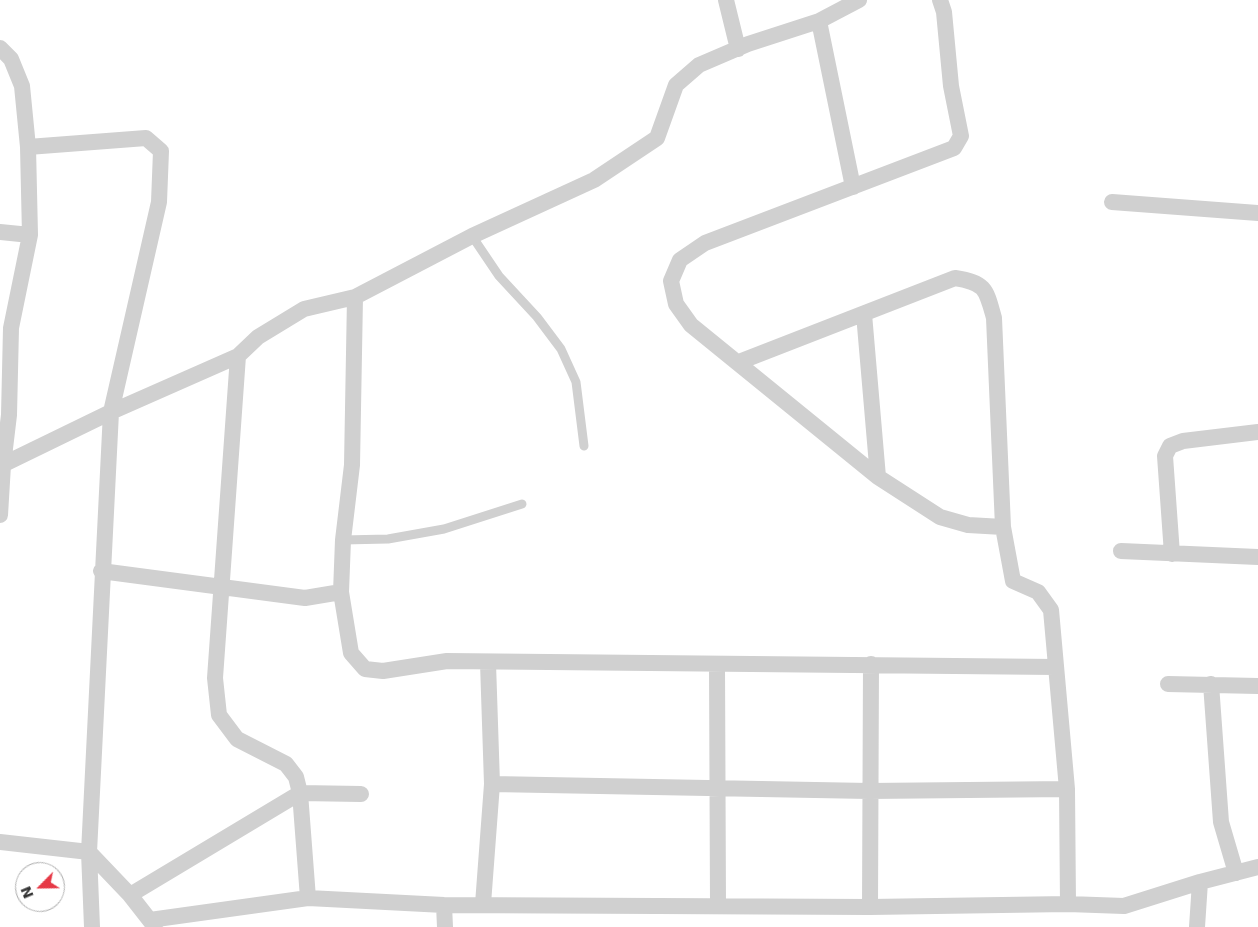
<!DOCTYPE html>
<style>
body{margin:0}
#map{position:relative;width:1258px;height:927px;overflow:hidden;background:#fff;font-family:"DejaVu Sans",sans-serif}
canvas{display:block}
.north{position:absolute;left:15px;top:862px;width:50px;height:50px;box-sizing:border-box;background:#fff;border:1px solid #adadad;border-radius:50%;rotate:247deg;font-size:14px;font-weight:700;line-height:20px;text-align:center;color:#333}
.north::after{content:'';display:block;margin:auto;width:18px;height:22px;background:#e63946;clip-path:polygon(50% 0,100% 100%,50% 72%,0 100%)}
</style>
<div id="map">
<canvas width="1258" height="927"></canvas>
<div class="north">N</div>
</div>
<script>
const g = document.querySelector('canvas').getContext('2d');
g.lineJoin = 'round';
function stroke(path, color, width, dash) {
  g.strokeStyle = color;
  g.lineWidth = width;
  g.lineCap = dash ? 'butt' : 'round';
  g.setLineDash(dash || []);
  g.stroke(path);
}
const service = new Path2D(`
 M472,236L499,276L537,317L561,349L576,382L584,446
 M343,540L388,539L444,529L522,504`);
const minor = new Path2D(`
 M726,0L738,49
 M940,0L944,12L951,86L961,136L954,148L705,243L680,260L671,281L676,304L691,325L878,477L940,517L968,525L1003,527
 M819,21L853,187
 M0,48L11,59L22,86L28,147L30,235L11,328L9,415L3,465L0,515
 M28,147L146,138L161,151L159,202L111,412L89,852L92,927
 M1112,202L1258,213
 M0,232L30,235
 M355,297L352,465L343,540L341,592L351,653L365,669L383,671L447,661L1056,667
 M864,314L878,477
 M238,356L215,678L219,715L237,739L286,764L296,777L300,793L308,898
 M739,362L955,278C986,283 986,289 994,318L1003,527L1013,581L1038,592L1051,610L1067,789L1068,904
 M0,466L111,412L238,356L258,337L304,309L355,297L472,236L594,180L657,138L676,85L699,65L748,44L819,21L859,0
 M1121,551L1258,557
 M1172,554L1165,456L1170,446L1183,441L1258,432
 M101,571L305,598L341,592
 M717,665L718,905
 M1168,684L1258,686
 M1211,684L1221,822L1236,873
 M492,784L869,791L1067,789
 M0,842L89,852L130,895L155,927
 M130,895L300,793L361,794
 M483,904L492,784L488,663
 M444,905L445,927
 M870,907L871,664
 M150,920L308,898L444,905L870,907L1068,904L1124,906L1200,882L1258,867
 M1197,927L1200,882`);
stroke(service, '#d0d0d0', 9);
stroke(minor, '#d0d0d0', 16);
</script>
